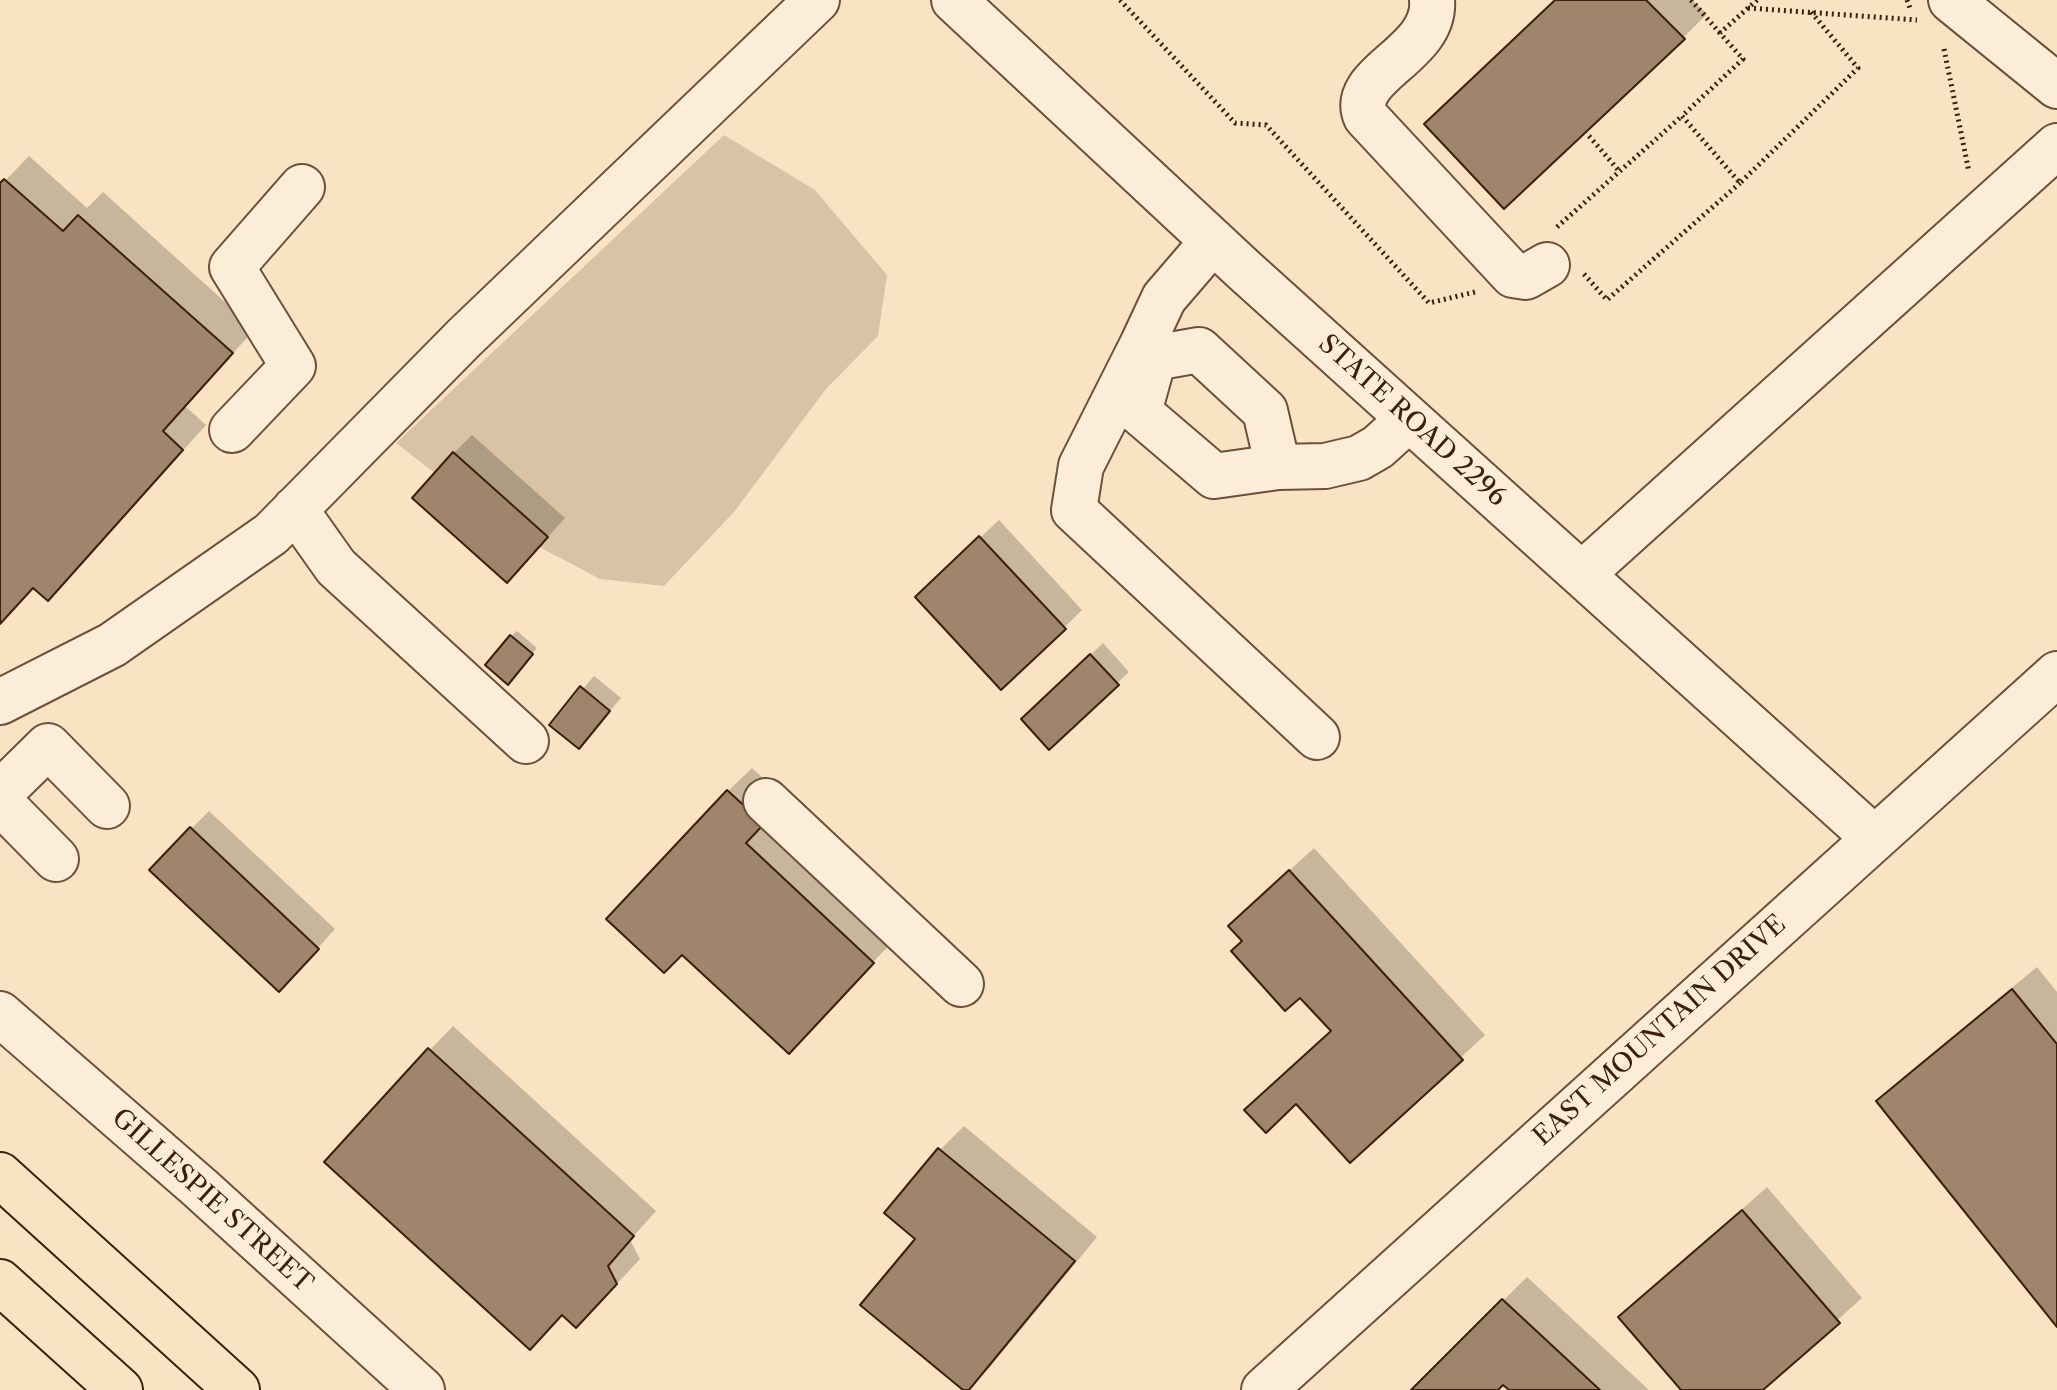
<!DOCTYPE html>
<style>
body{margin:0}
canvas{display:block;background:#fae3c3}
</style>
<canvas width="2057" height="1390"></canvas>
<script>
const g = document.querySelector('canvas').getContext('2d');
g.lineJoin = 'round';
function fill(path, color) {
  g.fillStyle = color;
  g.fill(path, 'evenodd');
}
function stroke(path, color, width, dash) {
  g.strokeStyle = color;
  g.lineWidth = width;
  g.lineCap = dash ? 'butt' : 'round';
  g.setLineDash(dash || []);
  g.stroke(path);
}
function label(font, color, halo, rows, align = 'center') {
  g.font = font + ' "Libre Caslon Text",serif';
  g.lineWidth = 6;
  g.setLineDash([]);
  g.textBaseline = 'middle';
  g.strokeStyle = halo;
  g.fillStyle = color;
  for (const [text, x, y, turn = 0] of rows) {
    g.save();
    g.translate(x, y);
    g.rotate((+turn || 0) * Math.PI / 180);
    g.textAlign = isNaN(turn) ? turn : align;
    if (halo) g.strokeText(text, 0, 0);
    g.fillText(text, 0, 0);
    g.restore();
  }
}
const green = new Path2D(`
 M724,135L815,190L887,275L878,336L826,389L734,512L664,586L600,579L511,532L396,443Z`);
const shadow = new Path2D(`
 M1557,0H1692L1707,14L1683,38Z
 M29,156L87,208L103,192L255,329L185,406L206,425L71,575L34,586L0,622V186Z
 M472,435L565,518L525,562L454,453Z
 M999,520L1082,610L1064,628L936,579Z
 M517,631L537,648L513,677L511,636Z
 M1103,643L1129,672L1049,747L1035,707Z
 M594,676L621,698L579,747L552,725Z
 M752,768L786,799L896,938L789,1051L728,791Z
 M209,811L335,929L297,971L191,829Z
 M1314,848L1485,1035L1350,1161L1333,1030L1244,941L1255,902Z
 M2037,967L2057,992V1323L1879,1101L1903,1077Z
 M453,1026L656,1211L630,1240L640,1259L600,1302L430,1050Z
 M964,1126L1097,1237L990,1367L967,1390L918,1239L940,1150Z
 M1767,1187L1862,1298L1760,1390H1683L1621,1317Z
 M1527,1277L1649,1390H1512L1503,1382L1495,1390H1413Z`);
const building = new Path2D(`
 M1555,0H1646L1685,39L1504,209L1424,124Z
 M4,179L63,231L78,215L233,353L163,431L183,450L48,601L33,588L0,624V183Z
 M453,452L548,537L507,583L412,498Z
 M979,536L1066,629L1001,690L915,597Z
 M510,635L533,654L508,685L485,665Z
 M1090,654L1119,685L1049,750L1021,719Z
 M580,686L610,711L579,749L549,725Z
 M727,790L764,824L746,843L874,963L789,1054L682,955L664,973L606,919Z
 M190,827L319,949L279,992L149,870Z
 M1289,870L1463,1060L1350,1163L1296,1104L1266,1133L1244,1110L1331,1031L1300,998L1285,1011L1231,951L1242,941L1228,926Z
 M2012,989L2057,1044V1327L1876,1101Z
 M428,1048L634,1236L608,1266L617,1284L576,1328L562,1315L530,1350L324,1162Z
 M938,1148L1075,1261L969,1390H963L860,1305L915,1239L884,1213Z
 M1742,1210L1840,1323L1763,1390H1681L1618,1317Z
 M1502,1299L1600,1390H1509L1503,1385L1498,1390H1411Z`);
const path = new Path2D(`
 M1120,0L1235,123L1266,125L1429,303L1475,292
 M1691,0L1720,33
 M1757,0L1720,33L1743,59L1682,116L1740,183L1858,68L1811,12
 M1907,0L1911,11
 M1748,8L1917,20
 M1944,49L1969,172
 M1589,136L1620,172
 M1557,227L1682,116
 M1584,274L1607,300L1740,183`);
const minor = new Path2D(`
 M954,0L1244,270L1874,838
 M1432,0C1437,55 1347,74 1366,117L1513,275L1526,277L1547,265
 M1951,0L2057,86
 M1142,345L1081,466L1074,510L1317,737
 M1154,358L1139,412L1214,476L1278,467L1325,466L1359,458L1378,447L1409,419
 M1154,358L1199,350L1265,411L1278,467
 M1154,358L1142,345L1164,298L1213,241
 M232,430L293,366L232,267L302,187
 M295,509L336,567L526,741
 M1582,574L2057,146
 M0,702L112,645L271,534L464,338L817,0
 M0,793L48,746L107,806
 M766,801L961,984
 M0,802L56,859
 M0,1014L200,1188L422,1390
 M1264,1390L2057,674`);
const highway = new Path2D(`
 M0,1175L237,1390
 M0,1282L120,1390`);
const streetNames = [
 ["STATE ROAD 2296",1412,421,42],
 ["EAST MOUNTAIN DRIVE",1660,1031,-42],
 ["GILLESPIE STREET",212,1201,42]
];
fill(green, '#dac2a4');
fill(shadow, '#0003');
fill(building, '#9f856b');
stroke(building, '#3c1f0c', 2);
stroke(minor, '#6c503a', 48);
stroke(highway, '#3c1f0c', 48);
stroke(path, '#3c1f0c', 5, [2, 4]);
stroke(minor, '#fcedd8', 44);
stroke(highway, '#fae3c3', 44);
label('26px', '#3c1f0c', '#fcedd8', streetNames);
</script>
